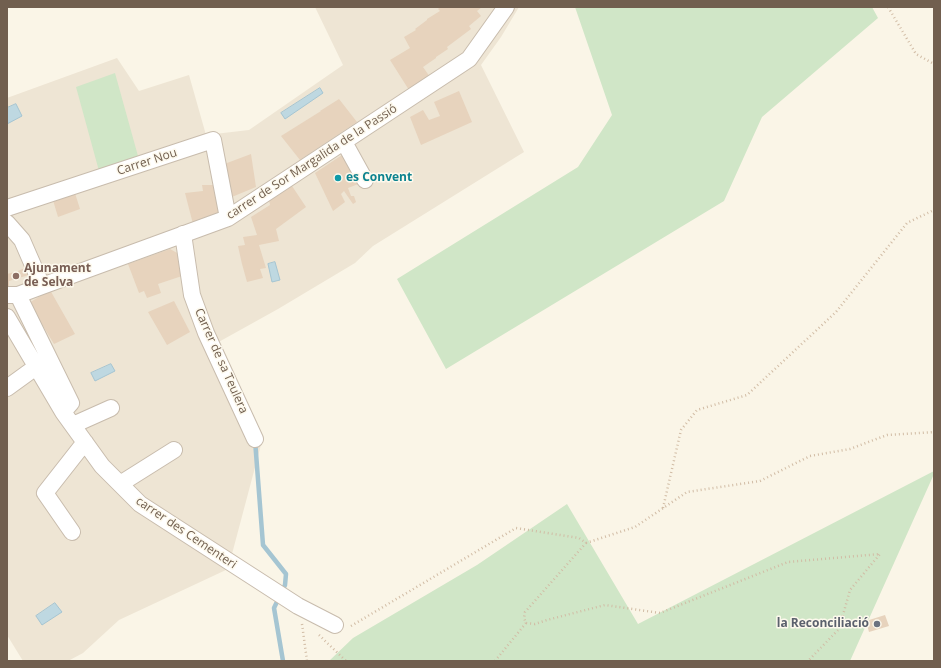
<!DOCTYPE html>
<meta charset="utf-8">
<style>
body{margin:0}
#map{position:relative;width:941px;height:668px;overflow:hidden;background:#faf5e7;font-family:"Open Sans",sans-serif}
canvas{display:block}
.frame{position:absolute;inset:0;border:8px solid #715f4f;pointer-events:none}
</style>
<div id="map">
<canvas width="941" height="668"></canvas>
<div class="frame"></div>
</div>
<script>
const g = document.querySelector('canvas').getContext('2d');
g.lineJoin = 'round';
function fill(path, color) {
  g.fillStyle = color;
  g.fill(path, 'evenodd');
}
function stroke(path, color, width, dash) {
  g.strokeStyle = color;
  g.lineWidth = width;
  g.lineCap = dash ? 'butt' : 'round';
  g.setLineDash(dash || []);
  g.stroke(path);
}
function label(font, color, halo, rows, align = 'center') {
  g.font = font + ' "Open Sans",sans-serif';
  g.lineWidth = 3;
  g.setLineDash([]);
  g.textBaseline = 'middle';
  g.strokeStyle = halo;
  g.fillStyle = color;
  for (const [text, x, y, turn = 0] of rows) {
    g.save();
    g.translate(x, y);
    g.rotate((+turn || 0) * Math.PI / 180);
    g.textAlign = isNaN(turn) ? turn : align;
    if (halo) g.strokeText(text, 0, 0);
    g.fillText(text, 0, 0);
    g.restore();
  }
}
const residential = new Path2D(`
 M315,7H519L501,37L481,65L524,152L373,246L355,263L278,309L215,344L262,441L228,569L119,620L83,653L68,661H23L7,635V98L117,58L139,91L189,75L206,135L249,130L343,65Z`);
const green = new Path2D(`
 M575,7H872L878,18L762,117L724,201L446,369L397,279L578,167L612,115Z
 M115,73L138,156L99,171L76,87Z
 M934,471V474L850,661H329L353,638L477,565L567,504L638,624Z`);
const water = new Path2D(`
 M320,88L323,93L285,119L281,113Z
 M16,104L22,116L7,124V108Z
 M275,262L280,280L272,282L268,264Z
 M111,364L115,371L95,381L91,373Z
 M55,603L62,612L42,625L36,616Z`);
const stream = new Path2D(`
 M255,440L263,545L286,574L285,585L274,608L283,661`);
const building = new Path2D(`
 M440,7H482L477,11L481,16L469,26L471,29L447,47L448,49L436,57V58L423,67L430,77L409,90L390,60L410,48L404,37L416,30L415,29L427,20V19L440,11L438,9Z
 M459,91L472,122L421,145L410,117L423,110L429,120L440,116L434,102Z
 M339,99L357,122L300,160L281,136L321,111H320Z
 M345,153L361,183L348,188L351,196H354L356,202L353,204L344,191L341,194L345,202L333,211L315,173Z
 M251,154L256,187L227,199L219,166Z
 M202,185H217L223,213L193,224L185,193L203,191Z
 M292,186L306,207L276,229L279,241L259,245L266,268L260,269L263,278L247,282L242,264L238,246L245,245L243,237L257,235L251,217L270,205L269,200Z
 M74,190L80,209L58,217L52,197Z
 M170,249L179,254L182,276L158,284L161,293L147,298L144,291L139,293L128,264Z
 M29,266L32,274L9,281V290H7V274L18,271Z
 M50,290L75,334L54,344L29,303Z
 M174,301L190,332L167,345L148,312Z
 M885,615L889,626L869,632L866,621Z`);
const path = new Path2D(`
 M888,7L916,54L934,64
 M663,508L681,430L697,410L747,395L836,312L907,223L934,210
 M586,543L635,527L687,492L760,481L810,456L850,449L887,435L934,432
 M302,624L307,661
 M351,626L516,528L579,538L586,543L525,612L524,618L526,623L535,624L547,620L605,605L660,613L788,562L880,554L850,590L839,629L808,661
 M319,635L346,661
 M495,661L526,623`);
const minor = new Path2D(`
 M344,142L365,180
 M7,208L213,140L228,218
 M7,223L22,240L42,286
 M183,234L192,295L206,333L255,439
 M7,295H18L42,286L228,218L469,59L506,7
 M7,317L63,412L71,403L18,295
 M7,388L36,367
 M63,412L102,466L140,504L298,606L335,625
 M73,425L111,408
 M120,484L174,450
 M72,532L45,493L85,442`);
const markers = [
 [338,178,4,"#0f9aa8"],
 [16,276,4,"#8d6e63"],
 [877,624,4,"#6b7280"]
];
const streetNames = [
 ["Carrer Nou",147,162,-18],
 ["carrer de Sor Margalida de la Passió",312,162,-33],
 ["Carrer de sa Teulera",221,361,66],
 ["carrer des Cementeri",186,533,34]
];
const cultureNames = [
 ["es Convent",346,178]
];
const educationNames = [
 ["Ajunament",24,269],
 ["de Selva",24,283]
];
const worshipNames = [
 ["la Reconciliació",869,624]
];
fill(residential, '#eee5d4');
fill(green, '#d0e6c7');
fill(water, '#bed8e1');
stroke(water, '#a5c5d2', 1);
stroke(stream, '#a5c5d2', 4.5);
fill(building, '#e7d3bd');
stroke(minor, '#c8bcad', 18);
stroke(path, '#d1bca5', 2.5, [1, 3]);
stroke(minor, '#fff', 16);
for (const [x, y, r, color] of markers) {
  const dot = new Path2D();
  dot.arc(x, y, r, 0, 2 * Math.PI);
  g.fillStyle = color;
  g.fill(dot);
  stroke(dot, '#fdf9ed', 1.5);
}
label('12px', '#715f4f', '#fdf9ed', streetNames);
label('bold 12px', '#0d838f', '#fdf9ed', cultureNames, 'left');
label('bold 12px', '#785e54', '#fdf9ed', educationNames, 'left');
label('bold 12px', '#5b616d', '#fdf9ed', worshipNames, 'right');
</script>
